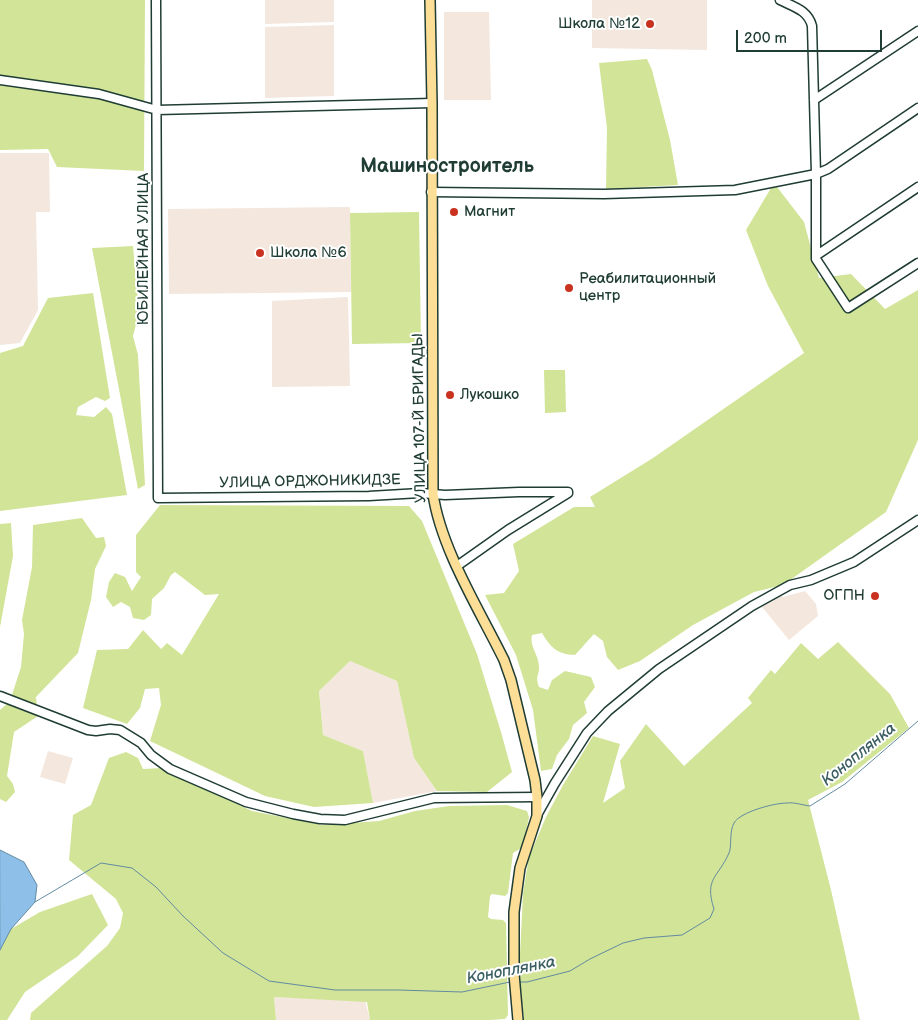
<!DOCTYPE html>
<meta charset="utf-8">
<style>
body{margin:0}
#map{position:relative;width:918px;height:1020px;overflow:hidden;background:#fff;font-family:"Balsamiq Sans",sans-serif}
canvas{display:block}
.scale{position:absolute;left:736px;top:30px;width:146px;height:22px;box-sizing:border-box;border:2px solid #1f3d34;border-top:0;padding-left:6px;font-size:15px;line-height:18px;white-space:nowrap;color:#1f3d34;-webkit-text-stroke:4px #fff;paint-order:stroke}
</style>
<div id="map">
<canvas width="918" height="1020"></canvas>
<div class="scale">200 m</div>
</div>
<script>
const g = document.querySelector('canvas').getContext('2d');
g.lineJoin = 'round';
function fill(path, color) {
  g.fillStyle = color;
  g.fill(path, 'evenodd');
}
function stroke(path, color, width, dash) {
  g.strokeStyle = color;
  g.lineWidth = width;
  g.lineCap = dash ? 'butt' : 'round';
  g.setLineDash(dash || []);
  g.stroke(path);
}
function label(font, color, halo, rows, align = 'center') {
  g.font = font + ' "Balsamiq Sans",sans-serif';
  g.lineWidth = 4;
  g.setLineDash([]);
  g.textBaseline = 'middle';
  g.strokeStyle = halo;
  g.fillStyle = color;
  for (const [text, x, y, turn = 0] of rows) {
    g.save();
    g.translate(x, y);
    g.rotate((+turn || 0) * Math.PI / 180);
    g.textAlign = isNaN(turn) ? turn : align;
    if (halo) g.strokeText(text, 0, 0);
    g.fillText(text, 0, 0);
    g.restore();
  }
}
const built = new Path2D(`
 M265,0H334V22L265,24Z
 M592,0H707V50L592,48Z
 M444,12H489L491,100H444Z
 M334,25V96L265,98V27Z
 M0,153H49L50,212H36L38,310L20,343L0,345Z
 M350,207L351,292L169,294L168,209Z
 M348,297L350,386L272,387V301Z
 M805,591L816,604L818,616L789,640L762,607L781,596L783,597Z
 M350,661L397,681L414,758L437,791L373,803L363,751L323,735L319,691Z
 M48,751L73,758L65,784L40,777Z
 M274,997L365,1000L370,1020H276Z`);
const green = new Path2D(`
 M0,0H145L144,171L57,167L48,149L0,150Z
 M647,59L652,70L670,140L678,185L606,189L607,128L599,63Z
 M774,183L804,222L819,278L851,274L885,309L918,290V440L886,512L783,585L754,592L693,625L640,661L618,670L607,657L603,641L594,634L575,655C557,654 551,648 542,633L532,635C529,646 539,655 539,667C539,677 535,675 539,687L548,690L552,680L565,671L591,677L595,687L584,702L587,713L573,725L569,739L557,755L552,769L541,771L533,710L516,655L485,595L504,593L519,571L513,544L574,507H595L590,497L653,458L804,353L768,286L746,230Z
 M419,212L421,343L352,344L350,213Z
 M133,246L139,313L133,336L138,355L145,485L138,489L92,248Z
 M93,293L110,398L105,401L96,397L78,407L76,415L94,417L106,407L112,414L127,495L0,511V353L23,346L48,298Z
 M544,370H565L566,412L545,413Z
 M160,505L409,506L422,521L477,654L501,732L512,772L487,792L437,791L414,758L397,681L350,661L319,691L323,735L363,751L373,803L314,807L265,796L150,741L161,705L159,688L145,689L140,708L127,724L83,708L97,650L128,649L143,630L161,649L167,643L182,655L219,594L205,595L175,572L171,575L164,588L152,599L151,615L144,620L133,618L130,607L121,602L113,607L106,597L109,582L115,573L125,577L132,591L141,577L136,572V535Z
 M82,518L96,538L104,537L106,546L95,569L91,600L78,653L36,697L38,716L14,732L7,776L13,784L15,792L6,802L0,799V710L10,701L21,667L24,634L22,620L32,567L33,525Z
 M11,523L13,556L0,627V524Z
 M838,642L890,694L909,728L842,782L808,800L831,890L860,1020H524L519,975L523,893L529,857L546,817L563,785L593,736L620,744L603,803L625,788L620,761L646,724L684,766L752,703L748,698L771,670L775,674L801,643L818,659Z
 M126,752L138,758L143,769L162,768L252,811L322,825L379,821L415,811L449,806L507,805L527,811L529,817L523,847L513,853L508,893L505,896L492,894L490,896L488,917L491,919L503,920L506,923L508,1015L505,1019L490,1020H370L367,1002L274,997L276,1020H30L31,1013L107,946L120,928L123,913L116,899L69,860L73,815L91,805L109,758Z
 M92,894L108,925L78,956L25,992L7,1020H0V950L11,929L40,912Z`);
const water = new Path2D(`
 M0,850L24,862L37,885L35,902L11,929L0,950Z`);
const stream = new Path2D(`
 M35,902L101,863L132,868L156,887L183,916L223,953L269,981L335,990H399L462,992L510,982
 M519,982H527L570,971L590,959L623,943L644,938L682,935L710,918L714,909C704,878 718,878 729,853C732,847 729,832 734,823C740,812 774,803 787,803C794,802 802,805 810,806L845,784L918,721`);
const minor = new Path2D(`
 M156,0L158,498L369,496L420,493L445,495L519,492H568
 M0,80L99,94L157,110L432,103
 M814,100L918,31
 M918,108L828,169L816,174V259L848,308L918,263
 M431,192L604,194L735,190L816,174L812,26C808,10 794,7 780,0
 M817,255L918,187
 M457,566L508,530L568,493
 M0,696L88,730L96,731L110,729L120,730L141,743L151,755L170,769L246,802L293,814L320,819L345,820L434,798L537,797
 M537,815L555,783L587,733L608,711L659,669L752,606L790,585L811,580L854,562L918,520`);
const major = new Path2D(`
 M430,0L432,103L433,494C441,549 479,609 504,660L511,680L535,780L537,797V816L520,868L514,912V974L518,1020`);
const markers = [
 [650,24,5,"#c8321e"],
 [454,212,5,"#c8321e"],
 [260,253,5,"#c8321e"],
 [569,288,5,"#c8321e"],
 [450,395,5,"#c8321e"],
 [875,596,5,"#c8321e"]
];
const poiNames = [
 ["Школа №12",640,24,"right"],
 ["Магнит",464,212],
 ["Школа №6",270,253],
 ["Реабилитационный",579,279],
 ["центр",579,296],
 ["Лукошко",460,395],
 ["ОГПН",865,596,"right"]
];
const streetNames = [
 ["ЮБИЛЕЙНАЯ УЛИЦА",144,249,-90],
 ["УЛИЦА 107-Й БРИГАДЫ",420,418,-91],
 ["УЛИЦА ОРДЖОНИКИДЗЕ",310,482,-1]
];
const waterNames = [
 ["Коноплянка",859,755,-39],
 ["Коноплянка",511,971,-11]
];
const districtNames = [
 ["Машиностроитель",447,167]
];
fill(built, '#f4e7dd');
fill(green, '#d2e498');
fill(water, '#8ebfe9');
stroke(water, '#628ba1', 1);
stroke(stream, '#628ba1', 1);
stroke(minor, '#1f3d34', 11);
stroke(major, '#1f3d34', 12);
stroke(minor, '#fff', 8);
stroke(major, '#fdde96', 9);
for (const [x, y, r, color] of markers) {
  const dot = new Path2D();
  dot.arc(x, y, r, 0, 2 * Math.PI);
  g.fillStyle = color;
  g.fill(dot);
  stroke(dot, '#fff', 2);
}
label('15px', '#1f3d34', '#fff', poiNames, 'left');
label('15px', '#1f3d34', '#fff', streetNames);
label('italic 16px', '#3b5e61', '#fff', waterNames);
label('bold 20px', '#1f3d34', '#fff', districtNames);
</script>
